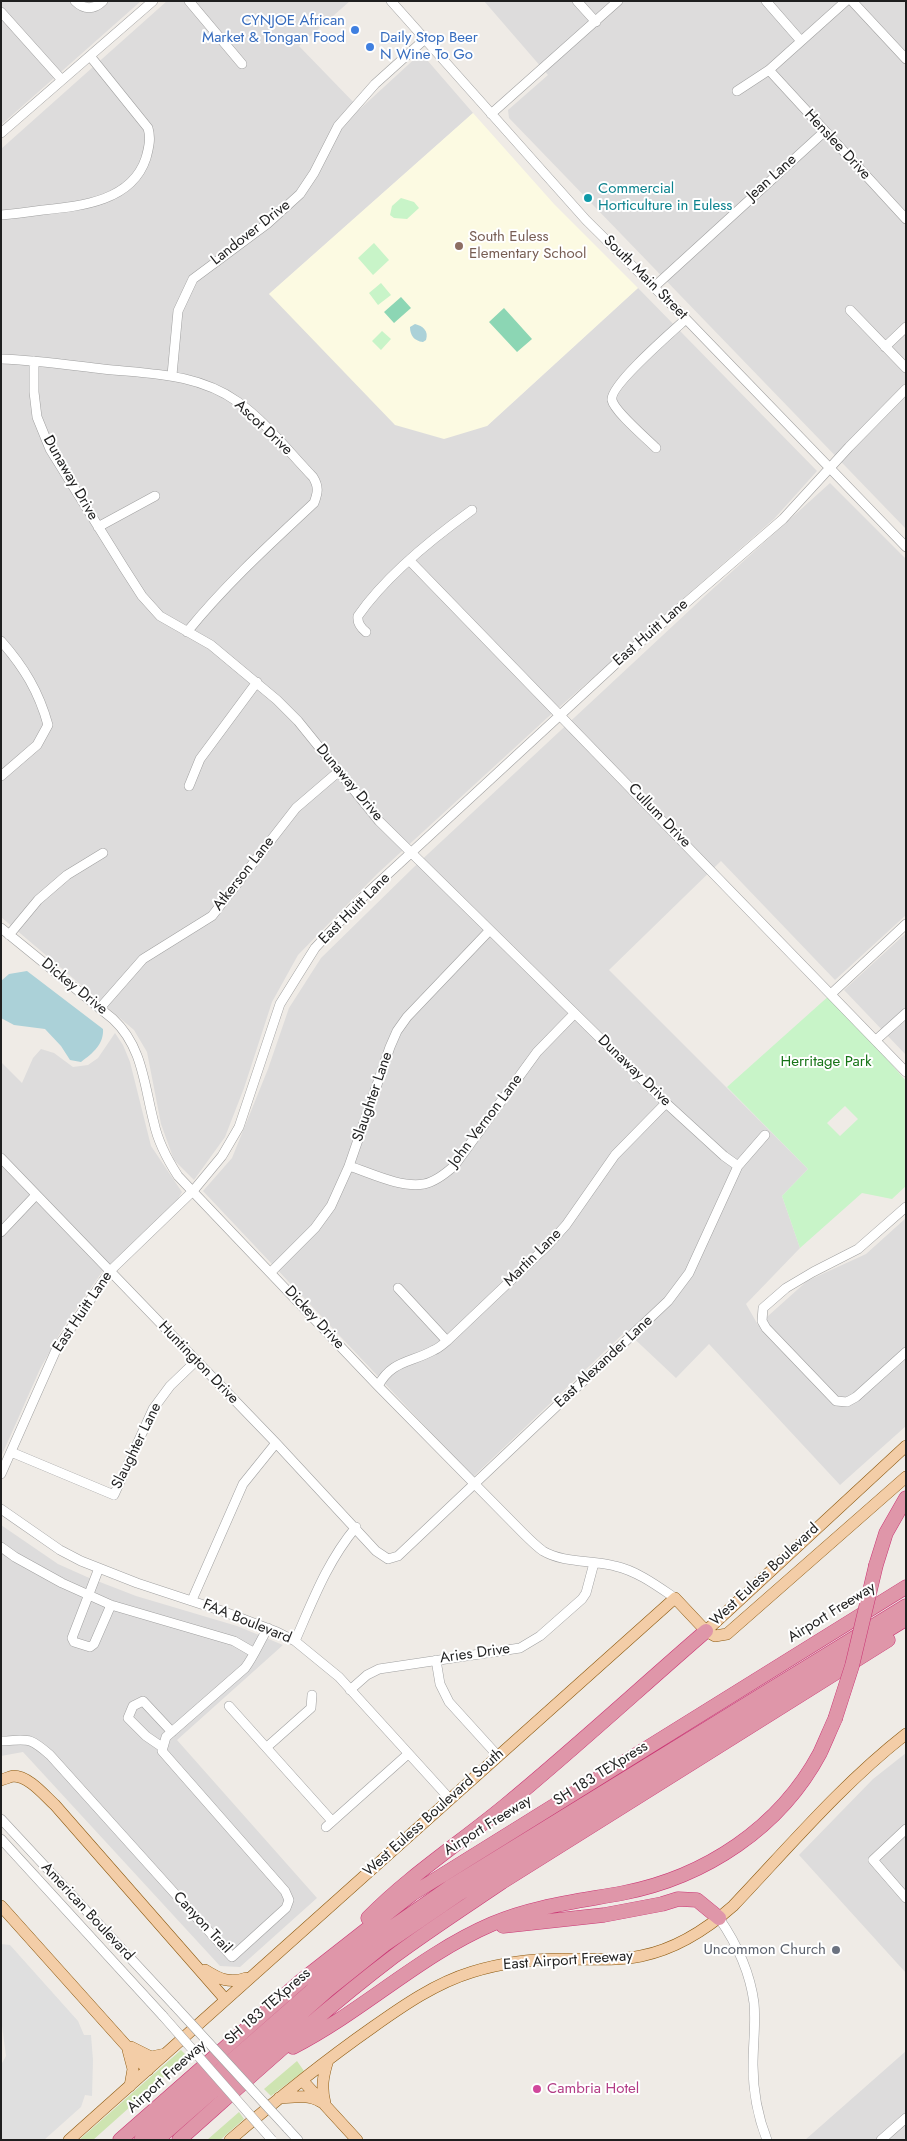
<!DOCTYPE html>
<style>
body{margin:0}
#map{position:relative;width:907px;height:2141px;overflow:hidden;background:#efebe6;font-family:Jost,sans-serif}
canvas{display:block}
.frame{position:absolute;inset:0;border:2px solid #1f1f1f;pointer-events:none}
</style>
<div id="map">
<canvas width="907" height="2141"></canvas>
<div class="frame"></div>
</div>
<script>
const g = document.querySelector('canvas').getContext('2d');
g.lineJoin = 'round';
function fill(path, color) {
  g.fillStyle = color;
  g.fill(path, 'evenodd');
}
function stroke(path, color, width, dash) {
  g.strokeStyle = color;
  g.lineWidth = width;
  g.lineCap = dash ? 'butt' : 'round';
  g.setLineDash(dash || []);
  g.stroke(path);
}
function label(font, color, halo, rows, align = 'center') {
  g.font = font + ' Jost,sans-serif';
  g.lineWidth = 4;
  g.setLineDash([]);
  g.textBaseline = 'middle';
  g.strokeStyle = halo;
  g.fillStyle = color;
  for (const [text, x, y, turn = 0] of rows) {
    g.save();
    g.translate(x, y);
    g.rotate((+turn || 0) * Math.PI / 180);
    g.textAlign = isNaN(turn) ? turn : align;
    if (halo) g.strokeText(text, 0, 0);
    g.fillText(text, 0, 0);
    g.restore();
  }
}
const residential = new Path2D(`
 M1,1H141L1,125Z
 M167,1H350L299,46L360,109L421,53L473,113L269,294L487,426L638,288L817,471L774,519L547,718L377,874L298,955L272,1002L244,1088L225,1137L194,1180L174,1160L161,1124L147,1052L134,1030L1,917V149Z
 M484,1H906V529L509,118L508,110L548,75Z
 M830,483L906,559V915L835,980L721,861L609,970L808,1169L782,1196L800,1248L746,1304L758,1325L807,1281L866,1254L906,1218V1426L840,1485L709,1344L676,1378L626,1331L473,1477L203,1191L232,1158L268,1069L289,1008L321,958L414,867L706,595Z
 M906,933V1055L844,990Z
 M115,1033L123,1045L130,1062L151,1146L182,1192L178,1199L102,1272L63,1328L40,1369L1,1457V1062L22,1083L33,1058L41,1049L54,1053L73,1067L88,1065L98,1058Z
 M1,1525L58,1564L87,1577L136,1596L237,1626L283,1645L177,1740L317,1898L240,1967L220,1966L23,1752L1,1756Z
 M906,1753V1973L799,1855L873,1779Z
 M906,2051V2140H805Z`);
const education = new Path2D(`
 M473,113L554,204L638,288L487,426L444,439L395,425L269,294Z`);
const grass = new Path2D(`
 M181,2050L187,2056L93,2140H79Z
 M297,2061L304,2071L271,2096L264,2089Z
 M239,2112L244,2119L220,2140H207Z`);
const park = new Path2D(`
 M401,198L414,202L419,208L407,219L394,218L390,215L392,206Z
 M374,243L389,260L373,275L358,258Z
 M381,283L391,295L378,305L369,293Z
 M382,331L391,339L381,350L372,341Z
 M831,994L906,1081V1186L892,1199L862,1193L800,1248L782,1196L808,1169L727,1087ZM845,1106L858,1119L840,1136L827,1123Z`);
const pitch = new Path2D(`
 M401,297L411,308L394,323L384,312Z
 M504,308L532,339L517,352L489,322Z`);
const parking = new Path2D(`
 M1,1944L10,1945L78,2021L84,2035H91L93,2060L92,2096L85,2095L81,2107L44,2140H1V2065L6,2056L1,2018Z`);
const water = new Path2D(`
 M415,324C423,326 429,331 426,340L423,342C414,341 410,335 410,327Z
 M27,971L103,1029C104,1044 93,1053 81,1062L70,1060L61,1046L45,1029L14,1025L1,1018V981L9,974Z`);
const minor = new Path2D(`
 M75,1C84,10 94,10 103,1
 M189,1L242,64
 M391,1L586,220L686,319L906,547
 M577,1L596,22
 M766,1L801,41
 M852,1L906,59
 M1,12L62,80
 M769,70L906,219
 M737,91L769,70L846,1
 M491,114L618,1
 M1,133L153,1
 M1,215C15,214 29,212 43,210C82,206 132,201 146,158C149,147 151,138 148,128L90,56
 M654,287L825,131
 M850,310L906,368
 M885,347L906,327
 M1,359C35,360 69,365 103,369C150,374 197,373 238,402C266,422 289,452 313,477C319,487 318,492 314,503C270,544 225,585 187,632
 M34,361V392L37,417L50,449L124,568L142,596L160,616L211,645L277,700L298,721L379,821L666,1103L724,1156L738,1166
 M172,375L178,311L193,279L267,224L300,194L314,173L338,126L375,84L425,39
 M656,448C647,439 614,411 612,400C609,386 674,330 686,319
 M98,527L155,496
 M410,561L906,1072
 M366,632C361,628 357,623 358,616C385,577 433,538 472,510
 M1,641C24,667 39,692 48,725L37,745L1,776
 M189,786L200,759L257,682
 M1,928L113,1019C143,1047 144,1085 154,1123C158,1142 167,1159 178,1176L378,1386L523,1533C529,1539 536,1546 543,1551C563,1563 592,1560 615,1566C637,1571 656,1585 675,1598
 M9,935L38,900L67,875L103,853
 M831,994L906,924
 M100,1008L143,959L212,916L296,808L338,772
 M876,1040L906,1013
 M1,1158L276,1443L376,1551L388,1559L398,1556L668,1301L689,1273L738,1166L765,1135
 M349,1166C371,1173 400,1188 424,1184C435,1182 445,1174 454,1166L537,1052L574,1014
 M906,1207L858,1249L813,1272L786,1288L763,1308L762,1321L766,1328L836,1401L847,1402L856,1397L906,1352
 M1,1232L36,1195
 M271,1272L315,1228L331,1206L349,1166L390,1047L397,1031L407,1017L489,931
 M398,1288L447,1341
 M378,1386C392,1360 411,1363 434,1350C439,1348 443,1344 447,1341L548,1245L566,1225L615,1155L666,1103
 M11,1452L114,1495L153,1409L170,1386L196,1361
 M1,1474L56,1350L110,1271L193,1191L222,1156L239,1127L280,1004L315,948L362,898L622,658L783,519L849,447L906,389
 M1,1509L60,1550L81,1561L137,1583L222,1611L277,1632L295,1641L339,1677L449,1798
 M1,1547L15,1557L62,1583L111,1605L234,1641L253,1652
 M99,1568L72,1638L74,1642L90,1647L94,1644L111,1605
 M192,1600L243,1484L276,1443
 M295,1641C313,1600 327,1562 356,1527
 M436,1660L440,1684L449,1702L498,1756
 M350,1690L367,1675L379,1669L520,1648L540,1636L582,1599L586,1593L594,1563
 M229,1706L332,1821
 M1,1741C29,1740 28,1736 50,1755L232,1957L286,1908L289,1900L285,1891L162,1751L166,1737L245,1668C254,1656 260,1641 268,1628
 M162,1747L146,1736L128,1718L133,1706L143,1701L172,1732
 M267,1747L311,1708L312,1695
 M1,1819L174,2005
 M326,1827L408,1754
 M906,1829L873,1860L906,1898
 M1,1839L163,2016
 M719,1918C737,1944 750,1972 754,2003C756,2023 753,2044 753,2065C753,2089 758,2117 767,2140
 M287,2128L298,2140
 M881,2140L906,2118`);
const major = new Path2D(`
 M706,1631L906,1446
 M1,1780C5,1779 9,1777 13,1776C29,1776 44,1795 55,1805L225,1999
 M1,1906L148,2070
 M205,1970C219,1979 230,1984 246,1978
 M131,2047L151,2057L165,2054
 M128,2050L133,2069L130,2086
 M302,2080L357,2140
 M279,2098C294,2097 309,2094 321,2102
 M325,2103C321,2087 323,2076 328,2060
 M69,2140L675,1598L706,1631L715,1636L727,1634L906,1477
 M230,2140C276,2100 323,2062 373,2027C404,2005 436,1983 472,1972C501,1963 532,1959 562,1959C589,1959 615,1961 641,1956C676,1949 707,1929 733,1906C789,1847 842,1784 906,1734`);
const highway = new Path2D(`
 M876,1565L886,1533L906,1498
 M368,1918C409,1876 460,1843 506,1805C574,1749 639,1689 706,1631
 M503,1926L604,1915L662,1904L678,1899L697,1900L719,1918
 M293,2047C363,2011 420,1955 492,1924C533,1906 580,1901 623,1893C705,1877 780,1828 820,1753C825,1742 830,1730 835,1719
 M120,2140L301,1981L412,1894L906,1587
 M141,2140L318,1985L378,1937L450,1887L906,1606
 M157,2140L329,1989L384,1945L460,1893L906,1619
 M179,2140C249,2078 318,2014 393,1957C428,1931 465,1907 502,1882L888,1640`);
const minorBridge = new Path2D(`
 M174,2005L287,2128
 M163,2016L272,2140`);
const highwayBridge = new Path2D(`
 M835,1719L852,1666L876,1565`);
const markers = [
 [355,30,5,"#3f7fe0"],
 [370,47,5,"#3f7fe0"],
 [588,198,5,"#0f9aa8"],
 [459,246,5,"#8d6e63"],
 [836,1950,5,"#6b7280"],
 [537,2089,5,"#d1479c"]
];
const shopNames = [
 ["CYNJOE African",345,21],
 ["Market & Tongan Food",345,38],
 ["Daily Stop Beer",380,38,"left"],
 ["N Wine To Go",380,55,"left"]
];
const streetNames = [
 ["Henslee Drive",837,145,47],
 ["Jean Lane",772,178,-42],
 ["Landover Drive",251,233,-38],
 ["South Main Street",645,278,45],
 ["Ascot Drive",263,428,43],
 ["Dunaway Drive",70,478,60],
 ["East Huitt Lane",651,633,-41],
 ["Dunaway Drive",349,783,50],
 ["Cullum Drive",659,816,46],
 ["Atkerson Lane",244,874,-52],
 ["East Huitt Lane",355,909,-45],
 ["Dickey Drive",74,987,39],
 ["Dunaway Drive",634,1071,44],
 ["Slaughter Lane",373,1097,-71],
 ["John Vernon Lane",486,1121,-53],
 ["Martin Lane",533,1258,-45],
 ["East Huitt Lane",83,1312,-56],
 ["Dickey Drive",314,1318,47],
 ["East Alexander Lane",604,1362,-43],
 ["Huntington Drive",198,1363,46],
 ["Slaughter Lane",137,1446,-64],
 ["West Euless Boulevard",765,1575,-43],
 ["Airport Freeway",832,1613,-32],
 ["FAA Boulevard",247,1622,22],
 ["Aries Drive",475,1654,-8],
 ["SH 183 TEXpress",601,1774,-32],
 ["West Euless Boulevard South",434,1813,-42],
 ["Airport Freeway",488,1826,-32],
 ["American Boulevard",87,1912,47],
 ["Canyon Trail",202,1923,47],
 ["East Airport Freeway",568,1961,-4],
 ["SH 183 TEXpress",268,2007,-41],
 ["Airport Freeway",167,2077,-42]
];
const cultureNames = [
 ["Commercial",598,189],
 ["Horticulture in Euless",598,206]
];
const educationNames = [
 ["South Euless",469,237],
 ["Elementary School",469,254]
];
const parkNames = [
 ["Herritage Park",826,1062]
];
const worshipNames = [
 ["Uncommon Church",826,1950]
];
const hotelNames = [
 ["Cambria Hotel",547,2089]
];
fill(residential, '#dddcdc');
fill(education, '#fcfae2');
fill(grass, '#cee4b1');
fill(park, '#c8f4c8');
fill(pitch, '#8cd6b4');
fill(parking, '#dfdfdf');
fill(water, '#abd1d8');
stroke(minor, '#a0a0a0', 10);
stroke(major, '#8c590f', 12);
stroke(highway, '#ca3674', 15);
stroke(minor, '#fff', 9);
stroke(major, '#f3cda7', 11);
stroke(highway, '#df96a9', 14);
stroke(minorBridge, '#a0a0a0', 10, []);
stroke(highwayBridge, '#ca3674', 15, []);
stroke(minorBridge, '#fff', 9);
stroke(highwayBridge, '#df96a9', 14);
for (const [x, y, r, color] of markers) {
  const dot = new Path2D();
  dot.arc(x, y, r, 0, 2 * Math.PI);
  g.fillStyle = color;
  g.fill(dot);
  stroke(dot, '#fff', 2);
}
label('15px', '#366cbe', '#fff', shopNames, 'right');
label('15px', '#1f1f1f', '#fff', streetNames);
label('15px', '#0d838f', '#fff', cultureNames, 'left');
label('15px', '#785e54', '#fff', educationNames, 'left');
label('15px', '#167417', '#fff', parkNames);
label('15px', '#5b616d', '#fff', worshipNames, 'right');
label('15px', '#b23c85', '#fff', hotelNames, 'left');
</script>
